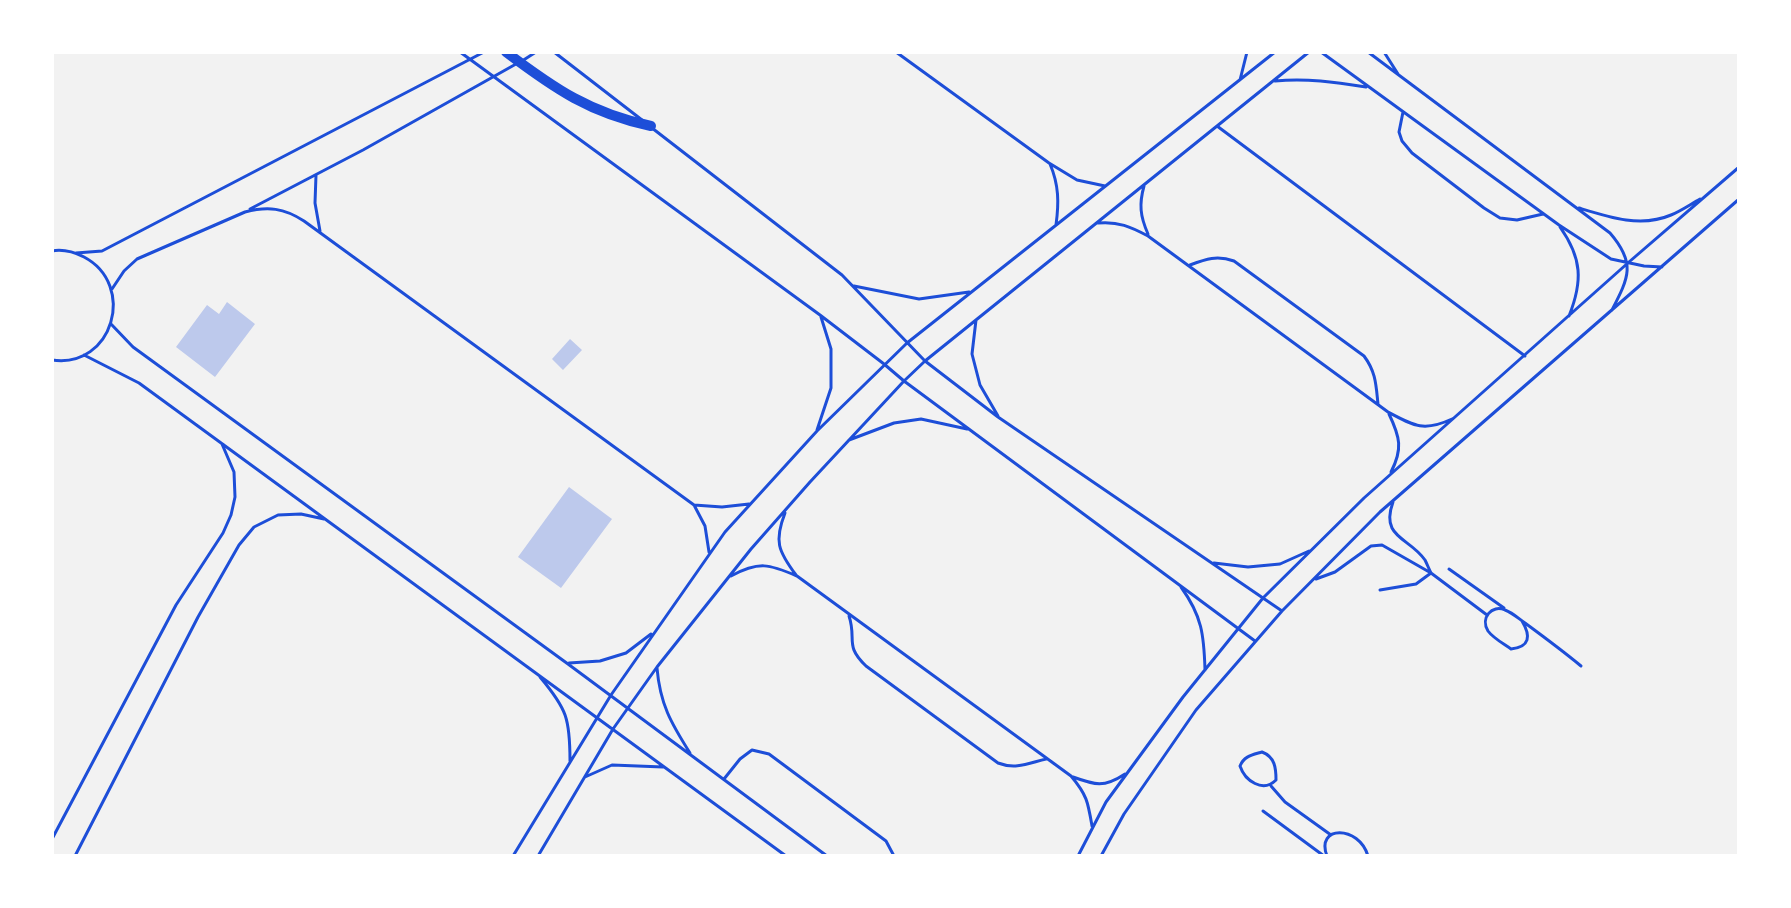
<!DOCTYPE html>
<style>
body{margin:0}
#map{position:relative;width:1791px;height:908px;overflow:hidden;background:#f2f2f2;font-family:"Noto Sans",sans-serif}
canvas{display:block}
.frame{position:absolute;inset:0;border:54px solid #fff;pointer-events:none}
</style>
<div id="map">
<canvas width="1791" height="908"></canvas>
<div class="frame"></div>
</div>
<script>
const g = document.querySelector('canvas').getContext('2d');
g.lineJoin = 'round';
function fill(path, color) {
  g.fillStyle = color;
  g.fill(path, 'evenodd');
}
function stroke(path, color, width, dash) {
  g.strokeStyle = color;
  g.lineWidth = width;
  g.lineCap = dash ? 'butt' : 'round';
  g.setLineDash(dash || []);
  g.stroke(path);
}
const building = new Path2D(`
 M227,302L255,324L215,377L176,347L207,305L219,314Z
 M570,339L582,350L563,370L552,359Z
 M569,487L612,519L561,588L518,557Z`);
const service = new Path2D(`
 M460,52L820,315L884,364L904,381L1255,641
 M554,52L642,120
 M896,52L1049,163L1077,180L1105,186
 M1321,52L1559,225L1611,259L1644,266L1662,267
 M1368,52L1610,233C1636,263 1629,277 1612,310
 M1384,52L1398,74
 M522,61L536,52
 M1240,80L1247,52
 M1275,81C1306,78 1335,82 1366,87
 M1403,112L1399,132L1402,141L1412,153L1484,208L1500,218L1517,220L1543,214
 M1217,126L1525,356
 M652,128L842,275L925,361L998,417L1282,611
 M1050,164C1059,185 1059,203 1056,225
 M316,175L315,203L320,231
 M1144,186C1139,204 1140,216 1148,234
 M1579,208C1608,217 1641,228 1671,215C1681,211 1691,204 1700,199
 M250,209L363,150L516,64
 M245,212C268,206 284,208 304,221L694,505L705,526L709,552
 M1098,223C1118,221 1131,227 1148,236L1388,412C1414,426 1424,432 1452,419
 M1560,227C1582,258 1583,281 1569,316
 M52,251C63,249 74,252 84,257C137,285 113,369 52,360
 M76,253L102,251L484,52
 M1190,265C1206,259 1217,255 1234,261L1364,356C1376,372 1376,385 1378,404
 M854,286L919,299L969,292
 M112,289L124,271L137,259L245,212
 M976,320L972,354L980,385L998,416
 M111,324L133,347L568,664L827,856
 M84,355L139,383L786,856
 M1389,414C1400,437 1403,449 1391,472
 M817,430L831,388V349L821,317
 M849,440L894,423L921,419L967,429
 M694,505L722,507L749,504
 M785,513C774,541 778,551 796,575
 M1214,563L1248,567L1280,564L1309,551
 M1449,569L1504,608
 M731,576C759,561 769,564 797,576L1071,776C1087,795 1088,802 1092,826
 M1316,579L1335,572L1371,546L1382,545L1431,573C1429,569 1427,564 1425,560C1409,537 1380,538 1393,502
 M1181,587C1202,616 1204,635 1205,670
 M1380,590L1416,584L1431,573L1487,615
 M849,616C857,640 844,645 866,666L998,763C1016,770 1029,763 1046,759
 M1522,621C1531,636 1530,647 1511,649C1504,644 1493,638 1488,631C1480,618 1492,604 1505,610C1513,613 1519,619 1525,623C1544,637 1563,651 1581,666
 M569,663L600,661L626,653L651,634
 M657,668C660,704 671,723 690,753
 M540,677C567,709 570,719 570,761
 M1262,752C1275,757 1276,768 1276,780C1263,793 1245,781 1240,766C1244,756 1252,755 1262,752Z
 M585,777L612,765L663,767
 M1073,777C1095,785 1104,788 1125,774
 M724,779L740,759L752,750L769,754L886,841L894,856
 M1271,786L1285,802L1331,835
 M1263,811L1324,856
 M52,839L176,605L223,533L231,515L235,497L234,472L222,444
 M75,856L198,617L239,545L254,527L278,515L301,514L324,519
 M513,856L611,695L725,532L817,431L907,343L1275,52
 M538,856L613,729L657,667L751,549L810,482L904,381L925,361L1309,52
 M1078,856L1106,802L1183,697L1263,598L1364,498L1629,262L1738,168
 M1101,856L1124,814L1196,710L1282,611L1380,512L1738,200
 M1327,856C1315,825 1359,825 1368,856`);
const motorway = new Path2D(`
 M506,52C555,89 590,113 651,126`);
fill(building, '#bdc9ec');
stroke(service, '#1d4ed8', 3);
stroke(motorway, '#1d4ed8', 10);
</script>
